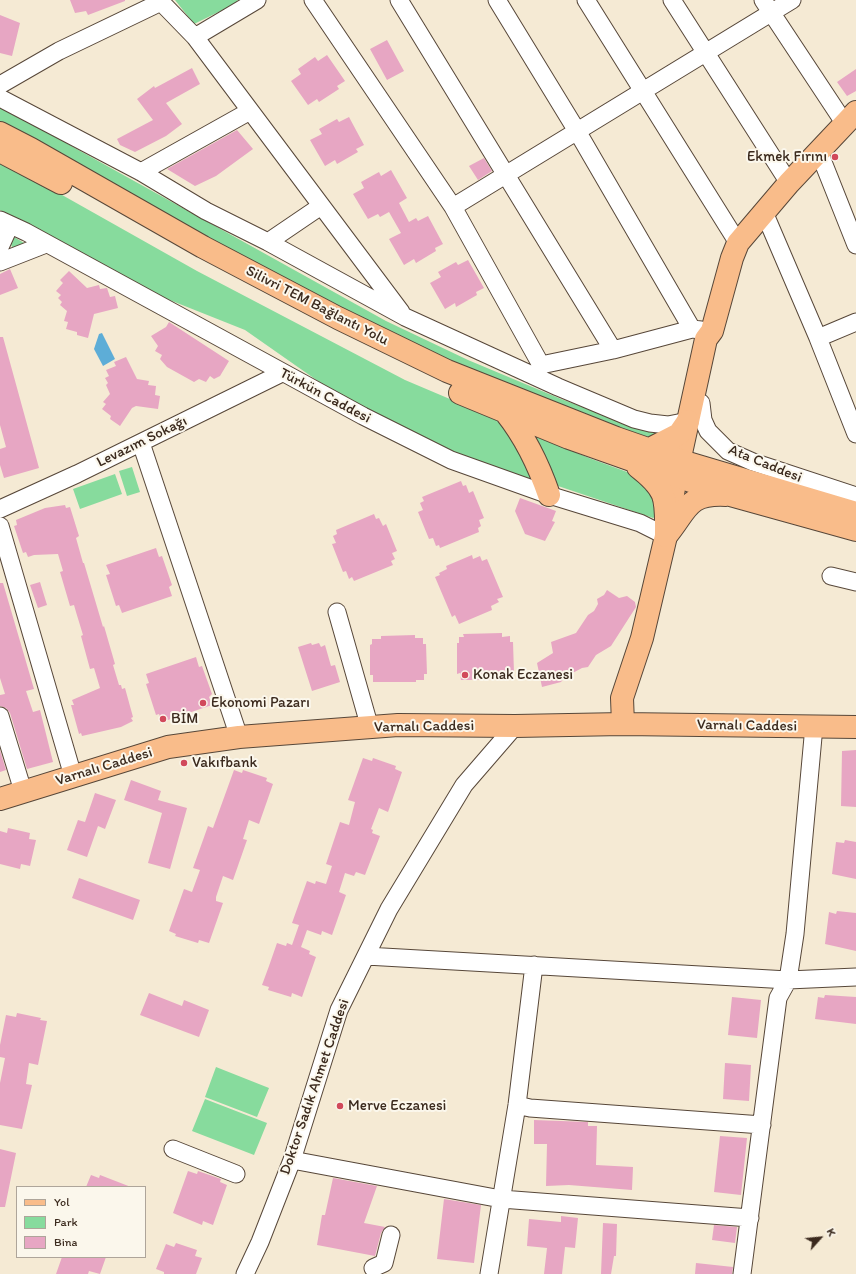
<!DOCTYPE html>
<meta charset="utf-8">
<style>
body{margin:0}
#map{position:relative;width:856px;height:1274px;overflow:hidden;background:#f5ead4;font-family:Itim,sans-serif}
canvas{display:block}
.legend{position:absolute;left:16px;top:1186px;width:130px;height:72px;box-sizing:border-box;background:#fbf7ec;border:1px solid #aea59a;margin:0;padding:5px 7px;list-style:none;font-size:12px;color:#3b2a1e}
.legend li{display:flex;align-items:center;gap:8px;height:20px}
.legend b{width:20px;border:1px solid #aea59a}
.north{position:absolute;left:800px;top:1218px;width:40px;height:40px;-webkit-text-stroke:3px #fbf7ec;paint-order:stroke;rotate:63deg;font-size:11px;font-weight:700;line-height:16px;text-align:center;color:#3b2a1e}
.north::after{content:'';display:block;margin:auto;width:14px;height:18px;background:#3b2a1e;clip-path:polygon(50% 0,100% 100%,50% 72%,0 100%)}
</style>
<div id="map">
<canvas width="856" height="1274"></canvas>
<ul class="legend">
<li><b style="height:5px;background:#f9bc8a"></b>Yol</li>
<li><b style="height:11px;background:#87db9d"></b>Park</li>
<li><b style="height:11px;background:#e7a6c3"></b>Bina</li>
</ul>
<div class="north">K</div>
</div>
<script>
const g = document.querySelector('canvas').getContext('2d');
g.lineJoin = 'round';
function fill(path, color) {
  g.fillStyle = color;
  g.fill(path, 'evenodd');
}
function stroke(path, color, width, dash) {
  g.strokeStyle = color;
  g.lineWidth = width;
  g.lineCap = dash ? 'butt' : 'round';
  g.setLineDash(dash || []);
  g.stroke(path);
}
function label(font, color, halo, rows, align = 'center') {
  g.font = font + ' Itim,sans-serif';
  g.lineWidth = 4;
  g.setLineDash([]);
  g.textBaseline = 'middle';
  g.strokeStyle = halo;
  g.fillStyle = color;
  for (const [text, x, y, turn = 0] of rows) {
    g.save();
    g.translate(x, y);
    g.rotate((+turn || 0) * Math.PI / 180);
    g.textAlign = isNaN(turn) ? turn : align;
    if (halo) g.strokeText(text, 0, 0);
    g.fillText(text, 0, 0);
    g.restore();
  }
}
const green = new Path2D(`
 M175,0H237L239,2L194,24Z
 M0,106L28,119L73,147L386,321L468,360L561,399L599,413L672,434L650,442L398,340L0,125Z
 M0,160L197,271L405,380L490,416L504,426L533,474L529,481L402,432L325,386L245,330L152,293L0,210Z
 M14,237L26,244L13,248L11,245Z
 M532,434L589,458L638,476L649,483L661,514L653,518L558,486L548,476Z
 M132,467L140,492L127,496L119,471Z
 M115,474L122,494L80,509L73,489Z
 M216,1067L269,1088L257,1117L205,1097Z
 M205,1099L267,1123L254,1155L192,1131Z`);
const water = new Path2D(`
 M102,333L115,359L103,366L94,349L99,334Z`);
const building = new Path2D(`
 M70,0H125V1L88,15L86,11L75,13Z
 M0,15L20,23L12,56L0,53Z
 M387,40L404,71L387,80L370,49Z
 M327,55L345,81L337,86L339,89L319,102L317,99L308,105L291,81L301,74L298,69L315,57L318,61Z
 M192,68L200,84L166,103L182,124L166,136L135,152L120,145L117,139L153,120L137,99L154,86L155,88Z
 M856,69V91L847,96L837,82Z
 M349,117L364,145L356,149L358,152L337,164L335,160L325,166L310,140L322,134L319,129L337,119L339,122Z
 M237,130L253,149L216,176L195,186L167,169Z
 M484,158L492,171L478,180L469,166Z
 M391,170L407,198L399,203L409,222L416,218L418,221L428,216L443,244L435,248L436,251L416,263L414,259L404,265L389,239L401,233L389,212L380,217L378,214L368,219L353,194L364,188L361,182L379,172L381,176Z
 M468,260L484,288L476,292L477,295L456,307L455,303L445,309L430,283L441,277L438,272L456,262L458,265Z
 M10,269L18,288L0,295V274Z
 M69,271L87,288L99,285L100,289L107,288L110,297L115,296L118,308L94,314L88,338L77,335V332L66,329L68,322L64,321L67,311L60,305L62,302L58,298L61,295L56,291L63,283L60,280Z
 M169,322L229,361L220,376L214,379L210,376L206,382L199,379L194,382L167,367L160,359L162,355L155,351L158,346L151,336L166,327Z
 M0,337H3L39,468L4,478L0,465V449L6,447L0,425Z
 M126,357L137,379L149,381L148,385L156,386L155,395L160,396L158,409L136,406L132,408L120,426L110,419L111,416L102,409L106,404L103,402L110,394L106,385L108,383L105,378L109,376L106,370L116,366L114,362Z
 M461,481L463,486L466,485L469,493L473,491L484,518L479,520L481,526L478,528L479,532L440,548L439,545L436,546L433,538L429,539L418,512L423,510L420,503L424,501L422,497Z
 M520,498L556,511L552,521L555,522L545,541L525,534L515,511Z
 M65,505L66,508L70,507L79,536L76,538L83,563H84L103,627L104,626L115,664L113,665L119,685H121L122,689L125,688L133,717L131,718L133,721L121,727L82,736L81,733L79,734L71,705H74L72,700L100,688L94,668L90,669L81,636L83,635L76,612L74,605L70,606L60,572L63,571L58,554L34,555L28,557L26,552L23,553L14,526L17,525L16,520L45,508Z
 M374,514L376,519L379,518L383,526L386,524L397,551L392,553L395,559L391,561L393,565L354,581L352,577L349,579L346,571L343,572L332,544L336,543L333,536L337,534L336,530Z
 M156,548L159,557L162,556L172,585L169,587L172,596L122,613L119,605L116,606L106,575L110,574L106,565Z
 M472,555L473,559L480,556L482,561L487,559L503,597L497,599L499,602L491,606L492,610L459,624L455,615L452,617L435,577L440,575L439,573L447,569L446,566Z
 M40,582L47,605L38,608L30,585Z
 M0,583H3L34,689L26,691L33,712L40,710L53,762L27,769L10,713L6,708L0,706V695L5,694L0,678Z
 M607,590L619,598L627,596L635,602L636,607L611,646L596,655L588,667L582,668L565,677L561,682L542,687L537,663L553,653L551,642L576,633L588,615L594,611L598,604L597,599L604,595Z
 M502,633V637L510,636V642H513L514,673H511V678H503V680H461L460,673L457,674V643H459V637H464L463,634Z
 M415,635V638H423V644H426L427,674H424V680H416V682H373V675H370V645L372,644V639H381V636Z
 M311,643L312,645L319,643L321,647L325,645L331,666L335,665L340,682L312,691L298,647Z
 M196,657L199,667L202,666L212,694L209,697L212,705L162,722L159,714L156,715L146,684L149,683L146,674Z
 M0,750L6,770L0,772Z
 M856,750V807L841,806L842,751Z
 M363,758L372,761L373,758L396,766L395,769L402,772L388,812L379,808L371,829L373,830L372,833L380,836L365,875L356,872L354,876L345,873L339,892L346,895L332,935L322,931L321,935L307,930L301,947L310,951L309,954L316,957L302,997L292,993L291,997L268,990L269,987L262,985L269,966L277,943L286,946L287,943L292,945L299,925L292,923L307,881L315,884L316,881L326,884L332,866L326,864L340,822L349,825L355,802L348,800Z
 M234,770L242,773L243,770L267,778L266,781L273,784L259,824L249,820L243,839L247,840L233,880L223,876L216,897V901L223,903L209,943L199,940L198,943L175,936L176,934L169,931L184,889L192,892L200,870L193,868L208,826L213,828Z
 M131,780L161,791L158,800L187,808L170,869L148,863L162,813L124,800Z
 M95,793L116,800L105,829L98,826L87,857L67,850L78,820L85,822Z
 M8,828L30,833L29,839L36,840L30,866L21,864L20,869L0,864V831L7,833Z
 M845,840L856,842V879L832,874L836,842L844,843Z
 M79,878L140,900L133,920L72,898Z
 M837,911L856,913V951L825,944L829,912L836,914Z
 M149,993L182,1006L184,1000L209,1010L199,1037L140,1015Z
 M825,995L856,997V1024L815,1019L818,997L824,998Z
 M732,997L761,1000L757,1038L728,1035Z
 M17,1013L41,1018L40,1020L47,1021L38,1065L29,1063L26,1084L32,1085L22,1129L0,1125V1083L5,1058L0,1057V1045L6,1015L16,1017Z
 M725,1063L751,1065L749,1101L723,1099Z
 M534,1120L588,1122V1126H597L596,1165L633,1167L632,1190L569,1185L546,1186L547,1144H534Z
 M720,1136L747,1138L741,1195L714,1192Z
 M0,1149L16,1153L5,1207H0Z
 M188,1171L197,1174L198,1171L221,1179L220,1182L227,1185L213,1225L203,1221L202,1225L173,1213Z
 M91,1175L99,1178L100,1175L131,1187H86Z
 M333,1178L377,1186L364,1223L385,1227L381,1233L375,1256L317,1245L322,1215H325Z
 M444,1199L481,1205L474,1263L437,1259Z
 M561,1216L578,1218L575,1248L565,1247L562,1274H544L547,1248L527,1246L529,1219L561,1222Z
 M603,1223L617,1224L616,1256H614L611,1274H601Z
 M714,1225L737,1227L735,1243L712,1240Z
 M176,1243L197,1250L195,1256L202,1258L196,1274H164V1272L156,1269L166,1244L174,1247Z
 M62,1257H106L100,1274L89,1271L88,1274H56Z
 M696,1263L733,1267L732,1274H695Z`);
const minor = new Path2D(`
 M313,0L453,207L541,365
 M399,0L613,350
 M497,0L577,131L692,329
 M586,0L738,243
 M672,0L789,183
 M763,0L845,124
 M195,37L257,0
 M0,85L59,51L161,2L195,37L401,312
 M0,98L141,172L206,211L268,242L405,317L558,387L634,419L650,423L668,425L688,421
 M819,152L856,245
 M141,172L250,111
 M453,207L792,0
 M764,212L818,338L856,434
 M0,220L26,232L363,416L451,460L549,495L640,523L666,536
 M268,242L321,206
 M0,247L10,225
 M0,262L46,244
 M818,338L856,322
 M537,375L541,365L613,350L692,329L701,330
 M701,403L703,420L708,431L728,451L753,462L856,496
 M141,443L239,737
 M0,509L77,474L282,373
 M0,526L73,776
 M831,576L856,582
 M337,612L370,728
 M0,716L23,791
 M366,956L788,980L856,977
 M517,1105L530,1108L762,1125
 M173,1149L236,1174
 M292,1160L501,1199L750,1218
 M373,1268L384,1263L391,1235
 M245,1274L260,1242L292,1160L339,1010L389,909L464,785L515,726
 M489,1274L517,1105L534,965
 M742,1274L778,998L788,980L795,934L814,726`);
const major = new Path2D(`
 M623,724L622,698L642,638L666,536L676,476L706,339L712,331L732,258L738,243L789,183L856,112
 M0,799L168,747L239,737L398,725L515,726L623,724L856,727`);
const highway = new Path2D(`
 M0,133L31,149L203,247L338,318L447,371L616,438L688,463L856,513
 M0,151L61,183
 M460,393L569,438L730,495L856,530
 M506,413C525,437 539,466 549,495
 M648,450L679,434L688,421
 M638,467C669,491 666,500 666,536
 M666,536C688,510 686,493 726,495`);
const markers = [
 [835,157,4,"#d1495b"],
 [465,675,4,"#d1495b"],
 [203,703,4,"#d1495b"],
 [163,719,4,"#d1495b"],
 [184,763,4,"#d1495b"],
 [340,1106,4,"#d1495b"]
];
const poiNames = [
 ["Ekmek Fırını",827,157,"right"],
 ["Konak Eczanesi",473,675],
 ["Ekonomi Pazarı",211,703],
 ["BİM",171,719],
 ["Vakıfbank",192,763],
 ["Merve Eczanesi",348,1106]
];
const streetNames = [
 ["Silivri TEM Bağlantı Yolu",317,306,27],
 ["Türkün Caddesi",325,396,28],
 ["Levazım Sokağı",142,442,-26],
 ["Ata Caddesi",765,464,22],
 ["Varnalı Caddesi",747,726,1],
 ["Varnalı Caddesi",424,727,-1],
 ["Varnalı Caddesi",104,767,-17],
 ["Doktor Sadık Ahmet Caddesi",315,1087,-71]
];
fill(green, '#87db9d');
fill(water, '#5dadd7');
fill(building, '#e7a6c3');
stroke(minor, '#574739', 19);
stroke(major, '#574739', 24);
stroke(highway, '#574739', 24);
stroke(minor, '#fff', 17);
stroke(major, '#f9bc8a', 22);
stroke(highway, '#f9bc8a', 22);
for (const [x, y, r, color] of markers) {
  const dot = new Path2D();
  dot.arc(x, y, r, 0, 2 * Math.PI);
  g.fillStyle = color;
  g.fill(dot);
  stroke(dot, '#fbf7ec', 1.5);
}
label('15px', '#3b2a1e', '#fbf7ec', poiNames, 'left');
label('15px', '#3b2a1e', '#fbf7ec', streetNames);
</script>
